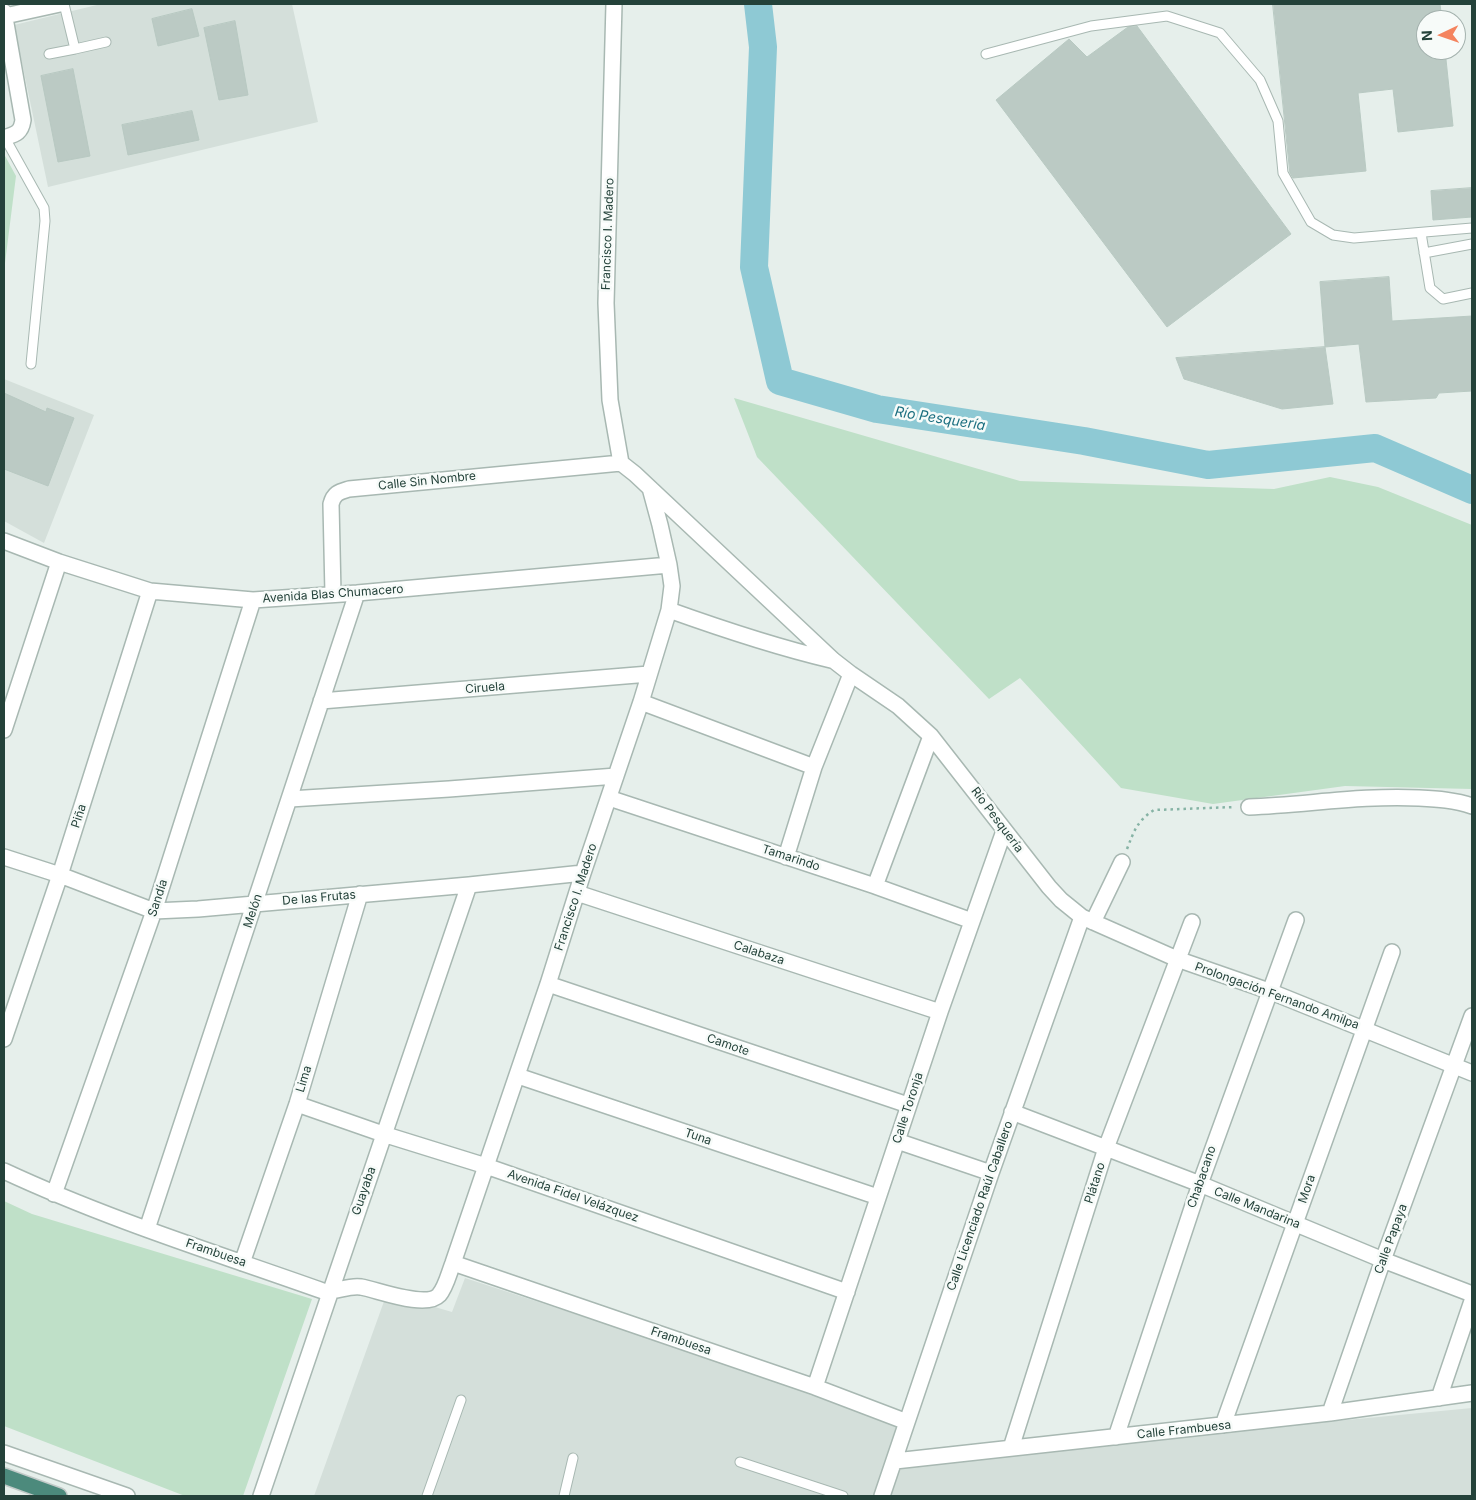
<!DOCTYPE html>
<meta charset="utf-8">
<style>
body{margin:0}
#map{position:relative;width:1476px;height:1500px;overflow:hidden;background:#e6efeb;font-family:Inter,sans-serif}
canvas{display:block}
.frame{position:absolute;inset:0;border:5px solid #24423a;pointer-events:none}
.north{position:absolute;left:1416px;top:10px;width:50px;height:50px;box-sizing:border-box;background:#f7fbf9;border:1px solid #a3b1ad;border-radius:50%;rotate:267deg;font-size:14px;font-weight:700;line-height:20px;text-align:center;color:#24423a}
.north::after{content:'';display:block;margin:auto;width:18px;height:22px;background:#f4845f;clip-path:polygon(50% 0,100% 100%,50% 72%,0 100%)}
</style>
<div id="map">
<canvas width="1476" height="1500"></canvas>
<div class="frame"></div>
<div class="north">N</div>
</div>
<script>
const g = document.querySelector('canvas').getContext('2d');
g.lineJoin = 'round';
function fill(path, color) {
  g.fillStyle = color;
  g.fill(path, 'evenodd');
}
function stroke(path, color, width, dash) {
  g.strokeStyle = color;
  g.lineWidth = width;
  g.lineCap = dash ? 'butt' : 'round';
  g.setLineDash(dash || []);
  g.stroke(path);
}
function label(font, color, halo, rows, align = 'center') {
  g.font = font + ' Inter,sans-serif';
  g.lineWidth = 5;
  g.setLineDash([]);
  g.textBaseline = 'middle';
  g.strokeStyle = halo;
  g.fillStyle = color;
  for (const [text, x, y, turn = 0] of rows) {
    g.save();
    g.translate(x, y);
    g.rotate((+turn || 0) * Math.PI / 180);
    g.textAlign = isNaN(turn) ? turn : align;
    if (halo) g.strokeText(text, 0, 0);
    g.fillText(text, 0, 0);
    g.restore();
  }
}
const built = new Path2D(`
 M101,4H292L318,122L48,187L14,25Z
 M4,379L94,415L44,543L4,521Z
 M465,1278L897,1419L898,1463L1472,1408V1496H314L387,1293L452,1312Z`);
const green = new Path2D(`
 M4,154L16,176L4,271Z
 M734,398L1020,481L1274,489L1330,477L1378,487L1472,525V789L1345,786L1213,804L1121,788L1020,678L989,699L757,457Z
 M4,1201L32,1214L312,1299L243,1496H185L4,1426Z`);
const river = new Path2D(`
 M758,4L763,47L754,267L780,381L877,409L1084,441L1208,465L1375,448L1472,490`);
const building = new Path2D(`
 M1273,4H1440L1442,20H1426V50H1445L1453,126L1398,132L1393,89L1358,93L1366,171L1293,178L1290,173Z
 M192,9L199,36L158,46L152,19Z
 M235,21L248,95L219,100L204,28Z
 M1137,26L1291,234L1167,327L996,100L1069,39L1087,57L1128,27Z
 M73,69L90,156L58,162L41,76Z
 M192,111L199,140L128,155L122,125Z
 M1472,188V217L1433,220L1431,191Z
 M1389,277L1392,321L1472,316V391L1439,393L1436,398L1366,402L1359,344L1325,347L1320,282Z
 M1325,347L1333,404L1282,409L1184,379L1176,358Z
 M4,393L46,412L47,408L74,418L48,486L4,469Z`);
const path = new Path2D(`
 M1127,849C1134,831 1137,821 1154,810L1235,807`);
const service = new Path2D(`
 M75,49L106,42
 M49,54L75,49L64,4
 M986,54L1091,26L1167,16L1220,33L1260,80L1278,121L1283,173L1311,222L1333,235L1354,238L1472,228
 M5,138L44,208L45,221L31,364
 M1421,233L1430,288L1443,299L1472,293
 M1424,253L1472,244
 M740,1462L843,1496
 M427,1496L461,1400
 M564,1496L573,1458`);
const minor = new Path2D(`
 M614,4L606,303L610,400L621,463
 M4,12L23,120C21,133 16,134 4,138
 M5,16L60,4
 M621,463L635,474L833,660L851,674L898,706L931,736L1049,887L1061,900L1082,917L1177,959L1269,991L1472,1073
 M4,541L59,562L150,591L253,600L357,593L669,565
 M333,594L331,504C334,493 339,492 349,489L621,463
 M669,610C722,629 776,647 831,660
 M321,701L649,674
 M641,702L814,767
 M4,730L59,562
 M609,798L875,886L972,921
 M290,799L449,789L616,776
 M1249,807C1306,805 1362,795 1419,798C1437,799 1455,800 1472,806
 M4,857L60,875L154,911L198,909L469,885L583,873
 M786,857L814,767L851,674
 M875,886L931,736
 M577,893L940,1012
 M1093,922L1122,862
 M548,984L908,1105
 M4,1039L60,875L150,591
 M518,1076L878,1197
 M297,1104L383,1134L486,1166L847,1292
 M1012,1112L1200,1184L1383,1260L1472,1294
 M897,1141L991,1173
 M4,1171C107,1219 216,1253 323,1291C336,1293 347,1285 361,1287C378,1290 426,1309 439,1295C446,1287 449,1273 453,1263L548,984L583,873L641,702L669,610L672,586L669,565L660,525L650,488
 M54,1194L154,911L253,600
 M147,1229L357,593
 M242,1263L297,1104L360,894
 M453,1263L815,1387L907,1422
 M815,1387L940,1012L1004,831
 M1439,1398L1472,1301
 M1330,1413L1383,1260L1472,1016
 M1223,1425L1392,952
 M1116,1437L1200,1184L1296,920
 M1011,1448L1106,1148L1192,922
 M895,1461L1330,1413L1472,1393
 M261,1496L469,885
 M882,1496L991,1173L1082,917`);
const tertiary = new Path2D(`
 M4,1453L127,1496`);
const trunk = new Path2D(`
 M4,1476L59,1496`);
const streetNames = [
 ["Francisco I. Madero",608,234,-88],
 ["Calle Sin Nombre",427,481,-6],
 ["Avenida Blas Chumacero",333,594,-4],
 ["Ciruela",485,688,-5],
 ["Piña",79,816,-72],
 ["Río Pesquería",997,820,53],
 ["Tamarindo",791,858,18],
 ["Francisco I. Madero",576,897,-72],
 ["Sandía",158,898,-72],
 ["De las Frutas",319,898,-5],
 ["Melón",253,911,-72],
 ["Calabaza",759,953,18],
 ["Prolongación Fernando Amilpa",1277,996,20],
 ["Camote",728,1045,19],
 ["Lima",304,1079,-73],
 ["Calle Toronja",908,1108,-72],
 ["Tuna",698,1137,19],
 ["Chabacano",1202,1177,-71],
 ["Plátano",1095,1183,-72],
 ["Mora",1307,1189,-71],
 ["Guayaba",364,1191,-71],
 ["Avenida Fidel Velázquez",573,1196,19],
 ["Calle Licenciado Raúl Caballero",980,1206,-71],
 ["Calle Mandarina",1257,1208,22],
 ["Calle Papaya",1391,1239,-70],
 ["Frambuesa",216,1253,19],
 ["Frambuesa",681,1341,19],
 ["Calle Frambuesa",1184,1430,-6]
];
const waterNames = [
 ["Río Pesquería",940,419,9]
];
fill(built, '#d4dfda');
fill(green, '#bfe0c8');
stroke(river, '#8ec9d4', 28);
fill(building, '#bbcac4');
stroke(building, '#b8c9c2', 1);
stroke(service, '#a8b8b2', 11);
stroke(minor, '#a8b8b2', 18);
stroke(tertiary, '#a8b8b2', 18);
stroke(trunk, '#c2cac8', 18);
stroke(path, '#86b3a5', 2.5, [2.5, 4]);
stroke(service, '#fff', 9);
stroke(minor, '#fff', 15);
stroke(tertiary, '#fff', 15);
stroke(trunk, '#4c8a7c', 15);
label('12px', '#24423a', '#f7fbf9', streetNames);
label('italic 14px', '#1c6f80', '#f7fbf9', waterNames);
</script>
